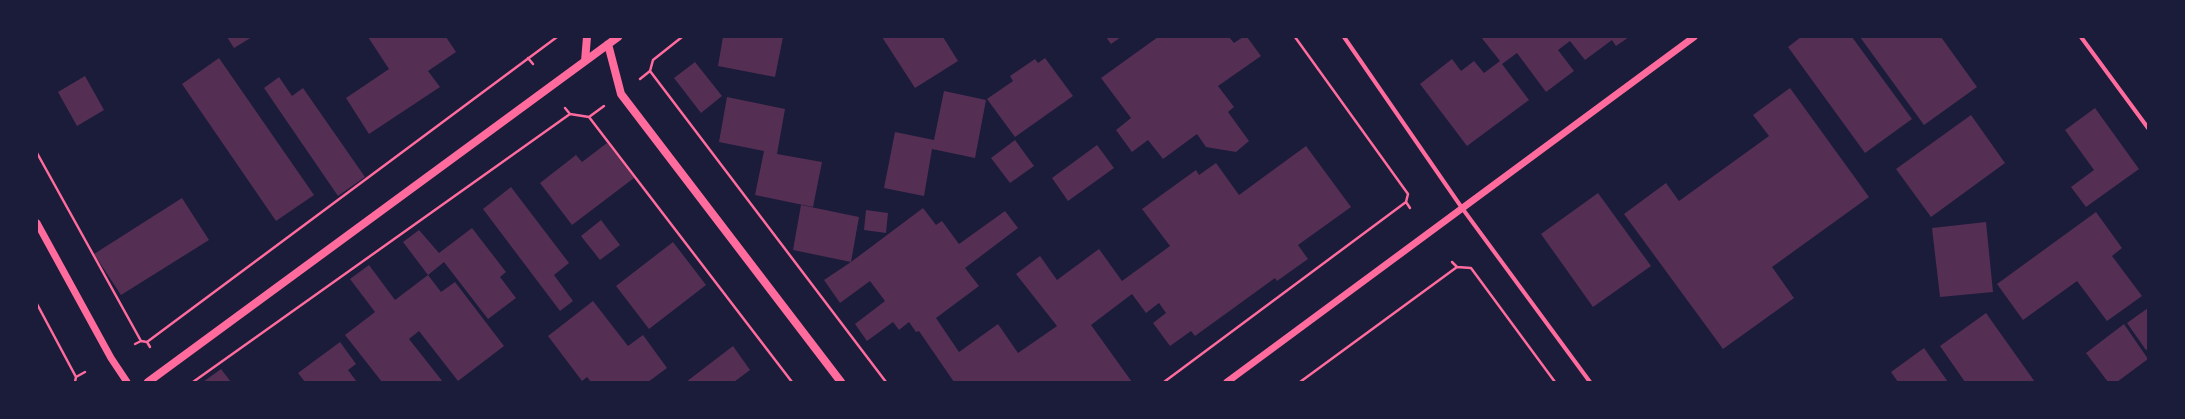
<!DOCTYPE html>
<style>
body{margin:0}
#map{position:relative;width:2185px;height:419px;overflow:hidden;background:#1b1b3a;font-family:"Noto Serif",serif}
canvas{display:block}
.frame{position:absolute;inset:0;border:38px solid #1b1b3a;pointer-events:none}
</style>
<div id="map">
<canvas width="2185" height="419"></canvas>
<div class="frame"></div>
</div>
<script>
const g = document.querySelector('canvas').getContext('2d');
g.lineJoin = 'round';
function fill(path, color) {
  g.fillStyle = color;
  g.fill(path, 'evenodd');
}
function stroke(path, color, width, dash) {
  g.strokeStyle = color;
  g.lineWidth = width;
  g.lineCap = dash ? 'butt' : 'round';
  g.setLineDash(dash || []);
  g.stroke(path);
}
const building = new Path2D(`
 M227,37H252L234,48Z
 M368,37H446L456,52L428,71L440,87L369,134L346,98L389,69Z
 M723,37H783L775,77L718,66Z
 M882,37H943L958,61L915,88Z
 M1106,37H1121L1111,44Z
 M1158,37H1229L1234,43L1243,37H1247L1261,56L1218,86L1234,107L1228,112L1249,141L1236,152L1206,147L1197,134L1163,159L1148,140L1132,152L1116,130L1131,118L1101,78Z
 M1481,37H1629L1616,46L1612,40L1585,60L1570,41L1558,50L1574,71L1546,92L1517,53L1502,64L1529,100L1467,146L1420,84L1452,59L1461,71L1474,61L1484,73L1500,61Z
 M1801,37H1852L1912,119L1865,153L1788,47Z
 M1860,37H1941L1977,87L1924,125Z
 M219,58L314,195L276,221L182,84Z
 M1045,58L1073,96L1015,137L987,99L1013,81L1010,76L1035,59L1038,63Z
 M695,62L722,96L701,113L674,78Z
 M85,76L104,110L77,126L58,92Z
 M279,77L292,96L303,88L365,177L338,196L264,88Z
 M1790,88L1869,197L1772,267L1794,298L1723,349L1624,214L1666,183L1679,201L1769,136L1753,115Z
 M944,91L986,100L975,158L932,149L924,196L884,188L895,132L934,140Z
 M727,97L785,109L777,154L822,162L813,207L755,195L764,151L719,142Z
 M2095,108L2139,169L2086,207L2071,187L2094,170L2065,130Z
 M1971,115L2005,163L1931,217L1896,169Z
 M1015,140L1034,166L1010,183L991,158Z
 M607,143L634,178L572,225L540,183L576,155L582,162Z
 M1097,145L1114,168L1068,201L1052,178Z
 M1306,146L1351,207L1298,245L1308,259L1277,281L1275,278L1195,336L1191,331L1170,346L1153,323L1166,313L1159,303L1146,313L1132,294L1091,325L1132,382H954L919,331L916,332L909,322L899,330L893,322L867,341L855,324L885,301L870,281L840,303L824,280L851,262L793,250L801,205L859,217L851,262L923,208L936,225L942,221L959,244L1005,211L1018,228L965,268L979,286L936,318L959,352L998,324L1018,353L1057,326L1016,274L1040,256L1057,280L1099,249L1122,281L1170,246L1142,209L1196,170L1199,175L1216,163L1239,195Z
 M511,187L569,263L554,275L573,301L560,311L483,209Z
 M1598,193L1651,266L1593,307L1541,234Z
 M182,198L209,240L121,295L94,254Z
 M866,210L888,213L886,233L864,230Z
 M2096,212L2122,248L2112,256L2142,296L2107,321L2077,281L2023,320L1997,284Z
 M601,220L620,245L600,260L581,236Z
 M1986,222L1993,292L1940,297L1932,228Z
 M472,228L506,272L500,277L516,298L488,319L444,262L428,275L403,242L419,230L439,253Z
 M673,242L706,285L649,329L616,286Z
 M369,265L395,300L428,275L441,292L455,282L504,346L458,381L419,331L409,339L443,382H382L345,335L375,312L350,279Z
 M593,301L628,346L643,335L667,368L648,382H591L587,377L582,381L548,336Z
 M2148,308V349L2146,350L2127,323Z
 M1986,313L2035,382H1965L1940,346Z
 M2124,324L2148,359L2117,382H2108L2086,353Z
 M340,342L356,364L348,370L357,382H305L298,373Z
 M733,346L750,370L734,382H686Z
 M1924,348L1948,382H1898L1891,372Z
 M221,369L231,382H203Z`);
const path = new Path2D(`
 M682,37L653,60L650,71L886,382
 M528,58L533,64
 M640,79L650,71
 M565,108L570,114
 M589,117L604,106
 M37,153L141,341L147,342L557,37
 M1406,202L1410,208
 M1452,262L1457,267
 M37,304L76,377L75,382
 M147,342L150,347
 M135,344L141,341
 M76,377L85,372
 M193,382L570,114L589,117L792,382
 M1164,382L1406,202L1408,194L1295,37
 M1300,382L1457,267L1471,268L1555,382`);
const minor = new Path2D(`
 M1344,37L1462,208L1590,382
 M2081,37L2148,128`);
const tertiary = new Path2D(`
 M37,223L111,358L127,382
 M1227,382L1694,37`);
const secondary = new Path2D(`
 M608,44L621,94L841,382
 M585,61L587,37
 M148,382L618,37`);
fill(building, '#542f53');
stroke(path, '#ff6b9d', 2.5);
stroke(minor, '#ff6b9d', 4);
stroke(tertiary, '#ff6b9d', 7);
stroke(secondary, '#ff6b9d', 8);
</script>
